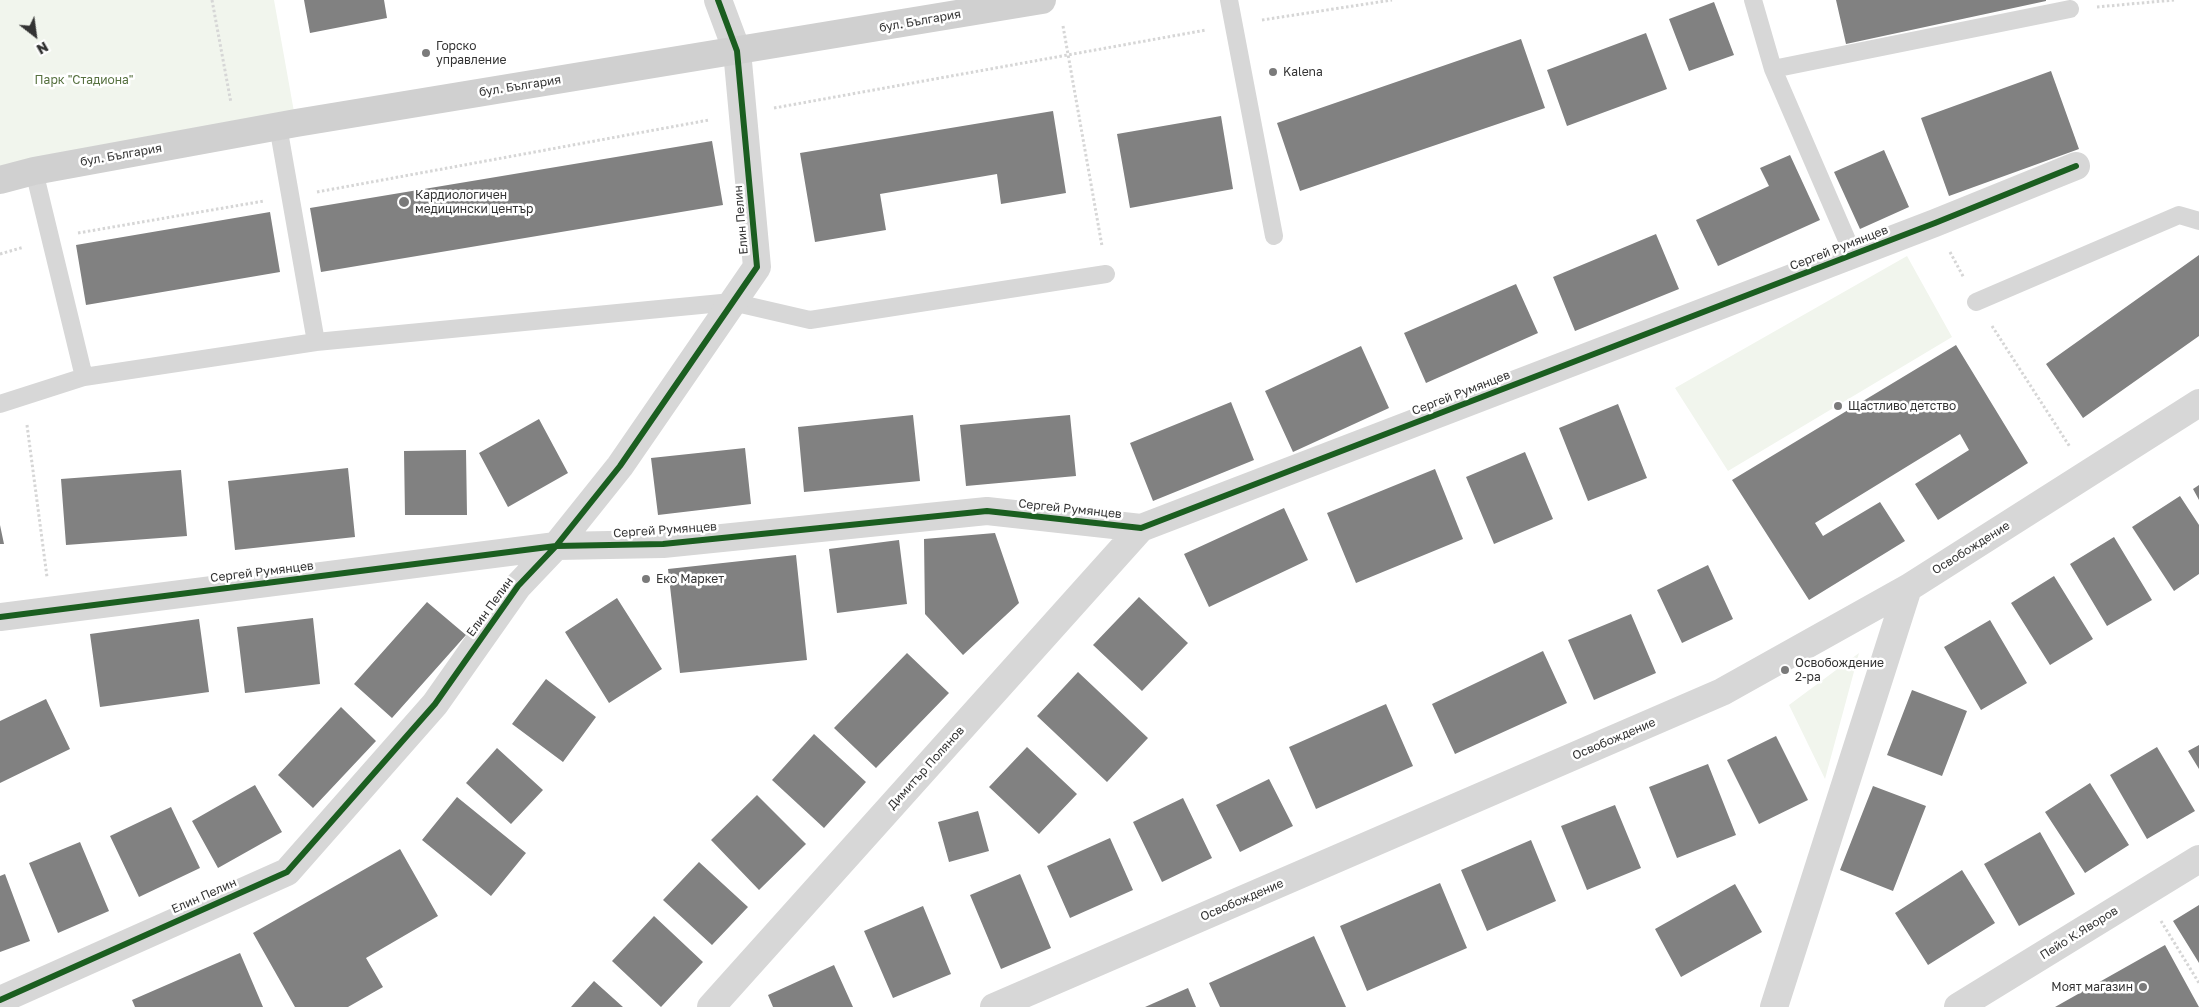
<!DOCTYPE html>
<meta charset="utf-8">
<style>
body{margin:0}
#map{position:relative;width:2199px;height:1007px;overflow:hidden;background:#fff;font-family:"Golos Text",sans-serif}
canvas{display:block}
.north{position:absolute;left:10px;top:10px;width:50px;height:50px;-webkit-text-stroke:4px #fff;paint-order:stroke;rotate:150deg;font-size:14px;font-weight:700;line-height:20px;text-align:center;color:#333}
.north::after{content:'';display:block;margin:auto;width:18px;height:22px;background:#333;clip-path:polygon(50% 0,100% 100%,50% 72%,0 100%)}
</style>
<div id="map">
<canvas width="2199" height="1007"></canvas>
<div class="north">N</div>
</div>
<script>
const g = document.querySelector('canvas').getContext('2d');
g.lineJoin = 'round';
function fill(path, color) {
  g.fillStyle = color;
  g.fill(path, 'evenodd');
}
function stroke(path, color, width, dash) {
  g.strokeStyle = color;
  g.lineWidth = width;
  g.lineCap = dash ? 'butt' : 'round';
  g.setLineDash(dash || []);
  g.stroke(path);
}
function label(font, color, halo, rows, align = 'center') {
  g.font = font + ' "Golos Text",sans-serif';
  g.lineWidth = 5;
  g.setLineDash([]);
  g.textBaseline = 'middle';
  g.strokeStyle = halo;
  g.fillStyle = color;
  for (const [text, x, y, turn = 0] of rows) {
    g.save();
    g.translate(x, y);
    g.rotate((+turn || 0) * Math.PI / 180);
    g.textAlign = isNaN(turn) ? turn : align;
    if (halo) g.strokeText(text, 0, 0);
    g.fillText(text, 0, 0);
    g.restore();
  }
}
const green = new Path2D(`
 M0,0H274L296,123L0,180Z
 M1907,256L1952,337L1728,471L1675,388Z
 M1859,653L1825,779L1789,705Z`);
const building = new Path2D(`
 M304,0H384L387,18L310,33Z
 M1836,0H2046V1L1846,44Z
 M1714,2L1734,55L1689,71L1669,19Z
 M1646,33L1667,89L1567,126L1547,70Z
 M1521,39L1545,108L1300,191L1277,123Z
 M2051,71L2079,149L1949,196L1921,118Z
 M1053,111L1066,193L1001,204L997,174L880,194L886,230L815,242L800,153Z
 M1221,116L1233,189L1130,208L1117,134Z
 M712,141L723,205L321,272L310,208Z
 M1884,150L1909,207L1860,229L1834,172Z
 M1790,155L1820,220L1718,266L1696,220L1769,186L1760,168Z
 M270,212L280,272L86,305L76,245Z
 M1656,234L1679,289L1575,331L1553,277Z
 M2199,255V336L2083,418L2046,364Z
 M1516,284L1538,333L1426,383L1404,333Z
 M1956,345L2028,463L1938,520L1915,484L1969,450L1960,434L1815,523L1823,536L1880,502L1905,541L1809,600L1732,480Z
 M1361,346L1389,408L1293,452L1265,391Z
 M1231,402L1254,460L1153,501L1130,443Z
 M1618,404L1647,478L1588,501L1559,428Z
 M913,415L920,481L804,492L798,427Z
 M1070,415L1076,476L966,486L960,425Z
 M539,419L568,473L508,507L479,453Z
 M745,448L751,504L658,515L651,458Z
 M466,450L467,515H405L404,451Z
 M1525,452L1553,519L1494,544L1466,477Z
 M348,468L355,537L235,550L228,481Z
 M1435,469L1463,539L1356,583L1327,513Z
 M181,470L187,536L66,545L61,479Z
 M2199,485V500L2193,489Z
 M2180,496L2199,525V574L2174,591L2132,527Z
 M1284,508L1308,560L1209,607L1184,554Z
 M0,525L4,544H0Z
 M995,533L1019,603L963,655L925,614L924,539Z
 M2114,537L2152,600L2107,626L2070,564Z
 M899,540L907,604L837,613L829,549Z
 M796,555L807,660L680,673L668,569Z
 M1708,565L1733,619L1682,643L1657,590Z
 M2054,576L2093,639L2050,665L2011,603Z
 M1139,597L1188,643L1142,691L1093,645Z
 M617,598L662,669L609,703L565,632Z
 M427,602L466,635L392,718L354,684Z
 M1631,614L1656,673L1594,700L1568,640Z
 M313,618L320,684L245,693L237,627Z
 M199,619L209,692L100,707L90,634Z
 M1990,620L2027,683L1981,710L1944,647Z
 M1543,651L1567,703L1455,754L1432,704Z
 M907,653L949,693L876,768L834,728Z
 M1078,672L1148,738L1107,782L1037,716Z
 M546,679L596,717L563,762L512,724Z
 M1912,690L1967,711L1942,776L1887,755Z
 M46,699L70,749L0,783V721Z
 M1386,704L1413,766L1316,809L1289,747Z
 M341,707L376,741L313,808L278,775Z
 M814,734L866,782L824,828L772,780Z
 M1776,736L1808,800L1759,824L1727,760Z
 M2199,745V769L2188,751Z
 M1027,747L1077,794L1039,834L989,787Z
 M2157,747L2195,811L2147,839L2110,775Z
 M497,748L543,790L511,824L466,783Z
 M1708,764L1736,835L1677,858L1649,787Z
 M1269,779L1293,826L1240,852L1216,805Z
 M2090,783L2129,845L2085,873L2045,812Z
 M255,785L282,832L218,868L192,821Z
 M1873,786L1926,806L1893,891L1840,870Z
 M757,795L806,844L759,890L711,840Z
 M457,797L526,853L491,896L422,840Z
 M1183,798L1212,858L1162,882L1133,822Z
 M1615,805L1641,868L1587,890L1561,826Z
 M171,807L200,868L139,897L110,836Z
 M978,811L989,851L949,862L938,822Z
 M2040,832L2075,894L2019,926L1984,864Z
 M1110,838L1133,890L1070,918L1047,866Z
 M1531,840L1556,901L1487,931L1461,870Z
 M80,842L109,911L58,933L29,863Z
 M400,849L438,916L366,958L383,987L348,1007H295L253,933Z
 M699,862L748,907L712,945L663,900Z
 M1962,870L1995,923L1928,965L1895,913Z
 M5,874L30,941L0,952V876Z
 M1020,874L1051,948L1001,969L970,895Z
 M1440,883L1467,948L1367,991L1340,926Z
 M1735,884L1762,932L1681,977L1655,929Z
 M2199,905V963L2173,921Z
 M923,906L951,974L893,998L864,931Z
 M654,916L703,962L661,1007L612,961Z
 M1314,936L1346,1007H1220L1209,983Z
 M2165,945L2199,1007H2055Z
 M240,953L263,1007H135L132,1000Z
 M834,965L853,1007H773L768,995Z
 M594,981L623,1007H571Z
 M1188,988L1196,1007H1145Z`);
const path = new Path2D(`
 M212,0L231,103
 M2097,7L2174,0
 M1262,20L1392,0
 M1063,26L1102,246
 M774,108L1206,30
 M317,192L709,120
 M78,233L264,201
 M1950,252L1964,278
 M0,254L24,247
 M1992,326L2070,447
 M27,425L47,577
 M2161,921L2199,983`);
const service = new Path2D(`
 M1229,0L1274,236
 M1753,0L1773,69L1853,254
 M1773,69L2070,9
 M278,126L316,342
 M34,171L84,377
 M1976,302L2179,215L2199,221
 M0,404L84,377L316,342L732,302L810,320L1106,274`);
const minor = new Path2D(`
 M0,617L556,546L663,544L987,511L1141,528L1935,223L2076,166
 M0,1000L287,872L435,704L518,586L556,546L620,466L757,267L737,51L718,0
 M711,1007L1141,528
 M994,1007L1722,692L1908,588L2199,403
 M1774,1007L1908,588
 M1958,1007L2199,859`);
const secondary = new Path2D(`
 M0,180L34,171L296,123L1042,0`);
const cycleway = new Path2D(`
 M0,617L556,546L663,544L987,511L1141,528L1935,223L2076,166
 M0,1000L287,872L435,704L518,586L556,546L620,466L757,267L737,51L718,0`);
const markers = [
 [426,53,5,"#7a7a7a"],
 [1273,72,5,"#7a7a7a"],
 [404,202,6,"#7a7a7a"],
 [1838,406,5,"#7a7a7a"],
 [646,579,5,"#7a7a7a"],
 [1785,670,5,"#7a7a7a"],
 [2143,987,5,"#7a7a7a"]
];
const streetNames = [
 ["бул. България",920,21,-10],
 ["бул. България",520,86,-9],
 ["бул. България",121,155,-10],
 ["Елин Пелин",741,220,-95],
 ["Сергей Румянцев",1839,248,-21],
 ["Сергей Румянцев",1461,393,-21],
 ["Сергей Румянцев",1070,509,6],
 ["Сергей Румянцев",665,530,-4],
 ["Освобождение",1971,548,-32],
 ["Сергей Румянцев",262,572,-7],
 ["Елин Пелин",490,607,-54],
 ["Освобождение",1614,739,-23],
 ["Димитър Полянов",926,768,-48],
 ["Елин Пелин",204,896,-24],
 ["Освобождение",1242,900,-23],
 ["Пейо К.Яворов",2079,933,-32]
];
const poiNames = [
 ["Горско",436,46],
 ["управление",436,60],
 ["Kalena",1283,72],
 ["Кардиологичен",415,195],
 ["медицински център",415,209],
 ["Щастливо детство",1848,406],
 ["Еко Маркет",656,579],
 ["Освобождение",1795,663],
 ["2-ра",1795,677],
 ["Моят магазин",2133,987,"right"]
];
const parkNames = [
 ["Парк \"Стадиона\"",84,80]
];
fill(green, '#f1f5ed');
fill(building, '#818181');
stroke(path, '#d6d6d6', 3, [2.5, 2.5]);
stroke(service, '#d7d7d7', 18);
stroke(minor, '#d7d7d7', 28);
stroke(secondary, '#d0d0d0', 28);
stroke(cycleway, '#1b5e20', 6);
for (const [x, y, r, color] of markers) {
  const dot = new Path2D();
  dot.arc(x, y, r, 0, 2 * Math.PI);
  g.fillStyle = color;
  g.fill(dot);
  stroke(dot, '#fff', 2);
}
label('12px', '#333', '#fff', streetNames);
label('12px', '#333', '#fff', poiNames, 'left');
label('12px', '#56703f', '#fff', parkNames);
</script>
